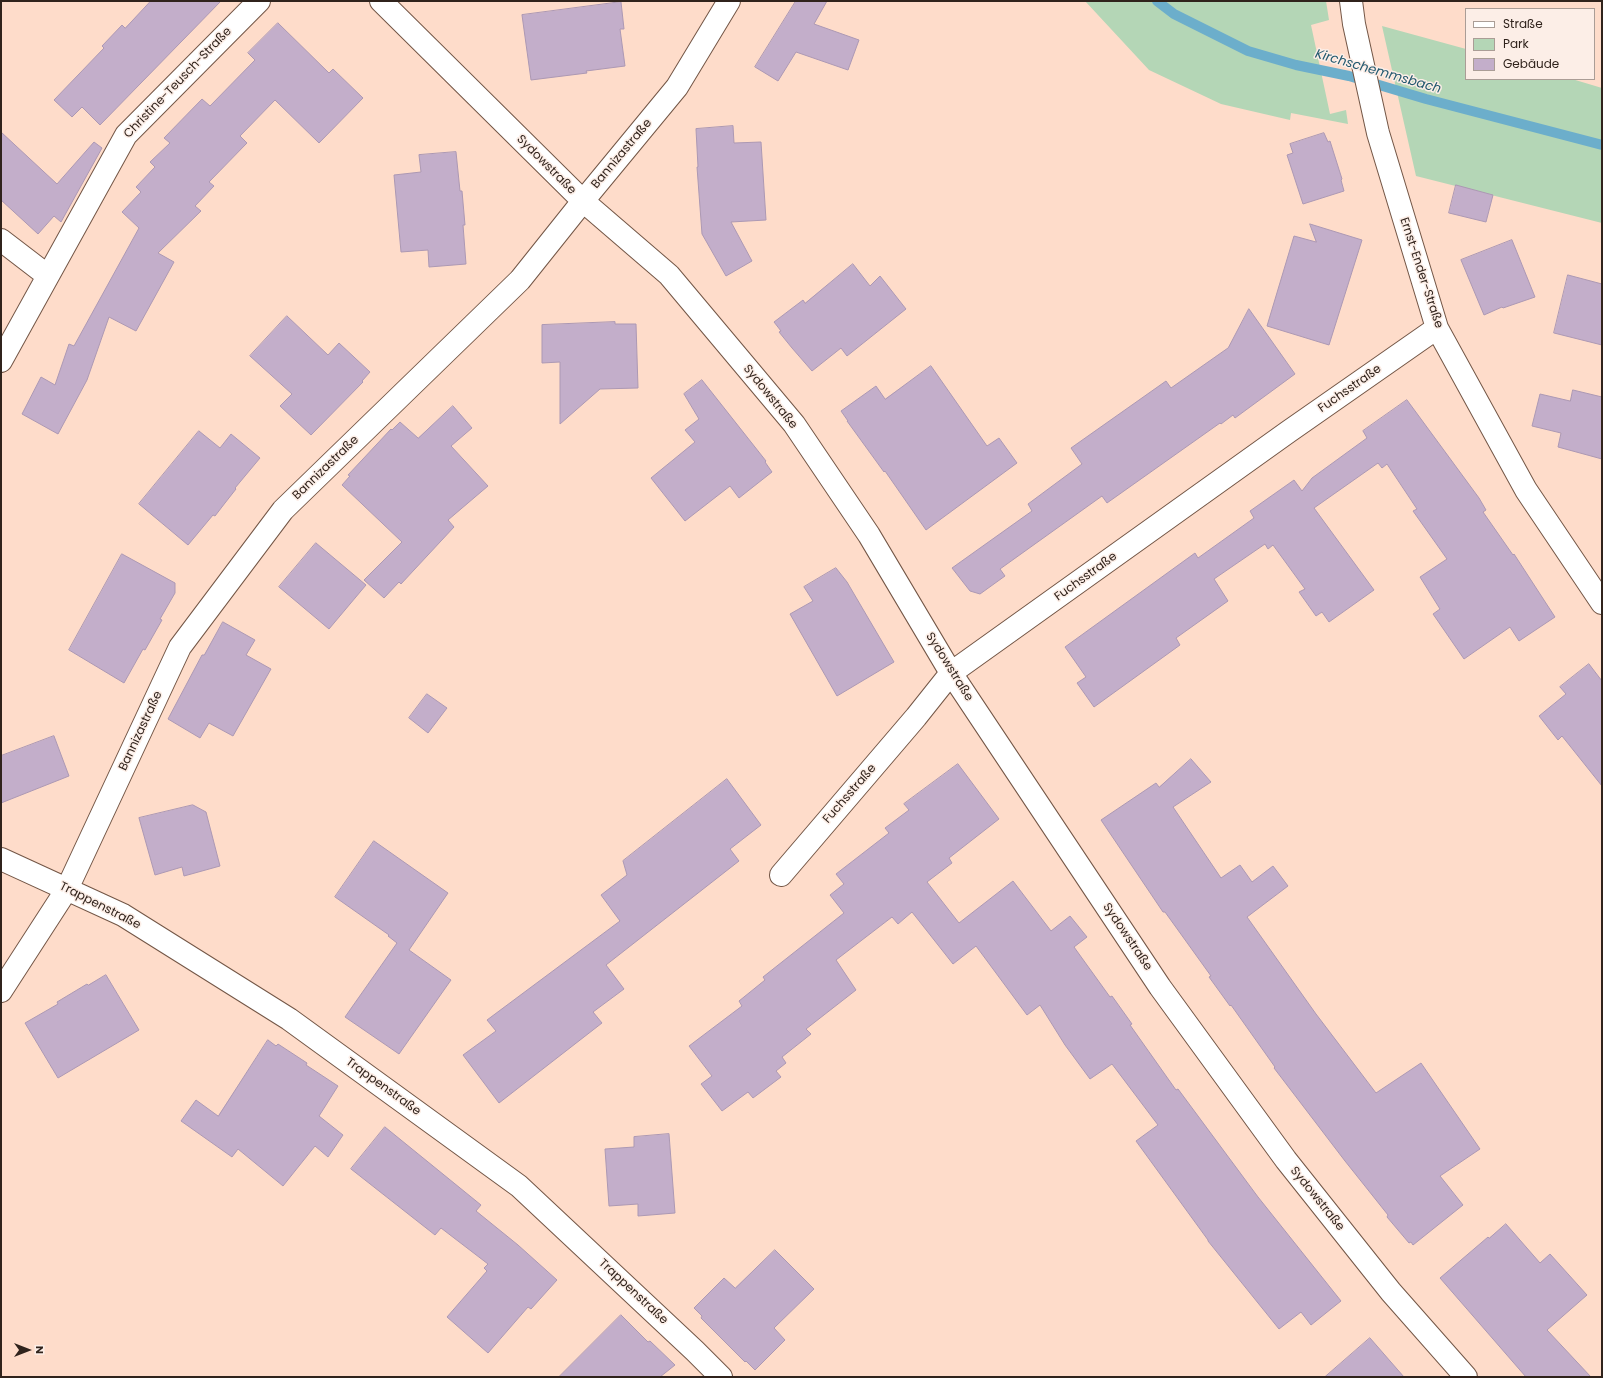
<!DOCTYPE html>
<meta charset="utf-8">
<style>
body{margin:0}
#map{position:relative;width:1603px;height:1378px;overflow:hidden;background:#fedcca;font-family:Poppins,sans-serif}
canvas{display:block}
.frame{position:absolute;inset:0;border:2px solid #30231c;pointer-events:none}
.legend{position:absolute;left:1465px;top:8px;width:130px;height:72px;box-sizing:border-box;background:#fceee7;border:1px solid #aa9d96;margin:0;padding:5px 7px;list-style:none;font-size:12px;color:#30231c}
.legend li{display:flex;align-items:center;gap:8px;height:20px}
.legend b{width:20px;border:1px solid #aa9d96}
.north{position:absolute;left:8px;top:1330px;width:40px;height:40px;-webkit-text-stroke:3px #fceee7;paint-order:stroke;rotate:90deg;font-size:11px;font-weight:700;line-height:16px;text-align:center;color:#30231c}
.north::after{content:'';display:block;margin:auto;width:14px;height:18px;background:#30231c;clip-path:polygon(50% 0,100% 100%,50% 72%,0 100%)}
</style>
<div id="map">
<canvas width="1603" height="1378"></canvas>
<div class="frame"></div>
<ul class="legend">
<li><b style="height:5px;background:#fff"></b>Straße</li>
<li><b style="height:11px;background:#b4d6b6"></b>Park</li>
<li><b style="height:11px;background:#c3aeca"></b>Gebäude</li>
</ul>
<div class="north">N</div>
</div>
<script>
const g = document.querySelector('canvas').getContext('2d');
g.lineJoin = 'round';
function fill(path, color) {
  g.fillStyle = color;
  g.fill(path, 'evenodd');
}
function stroke(path, color, width, dash) {
  g.strokeStyle = color;
  g.lineWidth = width;
  g.lineCap = dash ? 'butt' : 'round';
  g.setLineDash(dash || []);
  g.stroke(path);
}
function label(font, color, halo, rows, align = 'center') {
  g.font = font + ' Poppins,sans-serif';
  g.lineWidth = 3;
  g.setLineDash([]);
  g.textBaseline = 'middle';
  g.strokeStyle = halo;
  g.fillStyle = color;
  for (const [text, x, y, turn = 0] of rows) {
    g.save();
    g.translate(x, y);
    g.rotate((+turn || 0) * Math.PI / 180);
    g.textAlign = isNaN(turn) ? turn : align;
    if (halo) g.strokeText(text, 0, 0);
    g.fillText(text, 0, 0);
    g.restore();
  }
}
const green = new Path2D(`
 M1085,1H1326L1329,20L1311,25L1330,114L1346,110L1348,124L1291,113L1290,120L1221,104L1149,70Z
 M1382,26L1466,49V79H1572L1602,88V223L1416,176Z`);
const stream = new Path2D(`
 M1157,1L1174,14L1248,51L1296,65L1349,76L1426,99L1602,145`);
const building = new Path2D(`
 M151,1H221L100,125L82,107L72,117L54,100L104,48L102,46L122,25L125,28Z
 M796,1H827L814,24L859,40L848,70L796,52L778,81L755,67Z
 M621,2L624,29H620L625,66L586,71L587,73L531,80L522,15Z
 M278,23L329,73L333,69L363,98L319,143L275,100L240,136L247,143L209,182L214,186L195,206L201,211L158,253L174,262L136,331L109,317L87,380L58,434L22,414L41,377L55,385L69,344L74,346L139,228L122,212L141,192L136,187L155,167L150,162L170,143L164,138L202,99L210,106L255,60L248,53Z
 M733,126L734,143L761,142L766,220L731,222L752,261L726,276L702,234L697,167H698L696,129Z
 M1,132L57,184L94,142L102,148L61,222L54,216L38,234L1,200Z
 M1324,133L1328,142L1330,141L1342,179L1341,180L1344,191L1303,204L1287,155L1293,153L1290,144Z
 M456,152L460,191H462L465,225H463L466,264L429,267L428,250L401,252L394,175L421,172L419,155Z
 M1456,185L1493,195L1486,222L1449,213Z
 M1310,224L1362,240L1329,345L1267,326L1294,236L1316,242Z
 M1512,240L1535,297L1503,308L1502,307L1484,315L1461,260Z
 M853,264L870,286L880,276L906,309L847,356L841,348L812,371L792,348L779,332L781,331L774,322L803,300L805,303Z
 M1568,275L1602,284V345L1554,333Z
 M1249,309L1295,374L1235,418L1233,415L1221,424L1220,423L1107,503L1102,496L1000,569L1005,576L980,594L970,591L952,568L1032,511L1028,504L1082,464L1071,448L1166,381L1171,388L1228,348Z
 M287,316L328,355L339,343L370,372L362,381L363,382L311,435L280,406L292,394L250,356Z
 M615,322V324H636L638,388L600,389L560,424V362L542,363V325Z
 M931,366L987,446L999,438L1017,463L926,530L885,471L884,472L847,421H848L841,411L876,386L885,399Z
 M702,380L766,461L765,462L772,472L739,498L730,486L685,521L651,478L695,442L685,430L699,419L684,394Z
 M1573,390L1602,397V459L1558,447L1561,433L1532,426L1540,394L1570,401Z
 M1407,400L1479,498L1486,510L1483,512L1513,555L1514,554L1555,617L1519,641L1510,627L1464,659L1433,614L1440,609L1420,577L1447,559L1413,511L1417,509L1387,464L1382,468L1378,463L1314,508L1374,590L1329,622L1322,612L1316,616L1299,592L1305,589L1273,545L1268,549L1265,544L1214,579L1228,601L1176,638L1180,645L1094,707L1077,683L1086,677L1065,647L1195,553L1198,558L1254,518L1250,511L1294,480L1302,491L1312,478L1367,438L1363,431Z
 M453,406L472,428L451,446L488,486L448,520L454,527L401,584L399,582L384,598L364,580L402,542L342,485L350,476L348,475L391,429L392,430L400,422L418,438Z
 M199,431L220,448L231,434L260,458L235,488L236,489L225,503L215,516L213,515L188,545L139,504Z
 M316,543L366,585L329,629L279,587Z
 M122,554L175,583V593L160,619L162,620L145,650L143,649L124,683L69,650Z
 M836,568L847,582L894,662L837,696L790,614L813,601L804,587Z
 M223,622L255,640L246,655L271,669L233,736L209,723L200,738L168,719L202,655H204Z
 M1589,664L1602,681V786L1562,736L1558,740L1539,716L1566,694L1560,687Z
 M427,694L447,708L428,733L409,718Z
 M54,736L69,776L1,803V756Z
 M1191,759L1211,782L1173,807L1221,878L1240,865L1252,882L1273,866L1288,886L1247,917L1316,1014L1376,1093L1421,1063L1480,1149L1440,1176L1463,1205L1413,1245L1411,1242L1409,1243L1387,1217L1388,1215L1345,1161L1274,1068L1275,1067L1231,1005L1230,1006L1209,977L1211,976L1165,912H1163L1101,820L1156,783L1159,787Z
 M958,764L999,819L949,858L952,863L927,882L959,923L1013,881L1051,931L1070,916L1087,937L1074,947L1110,997L1112,996L1132,1024L1130,1025L1176,1090L1178,1089L1258,1197L1341,1301L1311,1325L1301,1312L1279,1329L1208,1241V1240L1136,1141L1158,1125L1112,1064L1090,1079L1065,1045L1040,1005L1027,1015L976,946L953,964L912,912L898,924L892,917L836,960L856,990L806,1029L811,1034L782,1057L786,1063L776,1071L781,1077L753,1098L748,1092L722,1111L701,1084L712,1076L689,1046L742,1006L739,1001L765,980L763,977L844,913L830,895L844,884L836,874L889,833L885,828L909,810L904,804Z
 M727,779L761,825L730,849L739,861L606,965L624,989L593,1012L602,1023L499,1103L463,1055L496,1031L487,1020L620,921L601,895L627,875L623,861Z
 M193,805L206,812L220,866L184,876L182,867L155,875L139,818Z
 M374,841L448,893L409,950L451,980L399,1054L345,1017L397,943L388,936L389,935L335,897Z
 M106,975L139,1030L58,1078L25,1023L58,1004L57,1002L87,984L88,985Z
 M268,1040L276,1046L278,1044L307,1063L306,1065L338,1086L319,1116L343,1135L328,1157L315,1146L283,1186L238,1149L232,1157L181,1121L196,1100L218,1116Z
 M385,1127L481,1205L476,1211L518,1245L557,1280L531,1309L528,1307L488,1353L447,1317L487,1271L484,1268L488,1264L441,1228L435,1235L351,1169Z
 M669,1134L675,1213L638,1216V1204L609,1206L605,1149L634,1147V1137Z
 M1506,1224L1540,1263L1550,1254L1587,1295L1547,1330L1591,1377H1526L1440,1278L1488,1237L1489,1238Z
 M775,1250L814,1289L774,1328L785,1340L755,1370L746,1361L745,1362L701,1318L702,1316L694,1308L724,1278L735,1288Z
 M621,1315L648,1342L650,1341L675,1365L660,1377H559Z
 M1370,1338L1404,1377H1325Z`);
const minor = new Path2D(`
 M381,1L583,201L669,275L794,424L869,535L951,673L1160,987L1286,1160L1391,1292L1466,1377
 M1351,1L1354,24L1378,133L1437,328L1526,490L1602,603
 M1,240L48,276L126,135L259,1
 M1,361L48,276
 M1,859L123,915L289,1019L519,1186L695,1351L721,1377
 M781,875L916,717L951,673L1288,432L1437,328
 M1,991L67,889L180,647L283,510L520,280L583,201L677,87L729,1`);
const streetNames = [
 ["Christine-Teusch-Straße",178,83,-46],
 ["Bannizastraße",622,154,-50],
 ["Sydowstraße",546,165,45],
 ["Ernst-Ender-Straße",1421,273,72],
 ["Fuchsstraße",1350,389,-35],
 ["Sydowstraße",770,397,51],
 ["Bannizastraße",326,468,-44],
 ["Fuchsstraße",1086,577,-36],
 ["Sydowstraße",949,667,58],
 ["Bannizastraße",141,731,-65],
 ["Fuchsstraße",850,794,-49],
 ["Trappenstraße",100,906,27],
 ["Sydowstraße",1127,937,56],
 ["Trappenstraße",383,1087,36],
 ["Sydowstraße",1317,1199,51],
 ["Trappenstraße",633,1292,43]
];
const waterNames = [
 ["Kirchschemmsbach",1378,72,16]
];
fill(green, '#b4d6b6');
stroke(stream, '#6caecb', 10);
fill(building, '#c3aeca');
stroke(building, '#ac98b3', 1);
stroke(minor, '#735646', 24);
stroke(minor, '#fff', 22);
label('12px', '#30231c', '#fceee7', streetNames);
label('italic 13px', '#24596f', '#fceee7', waterNames);
</script>
